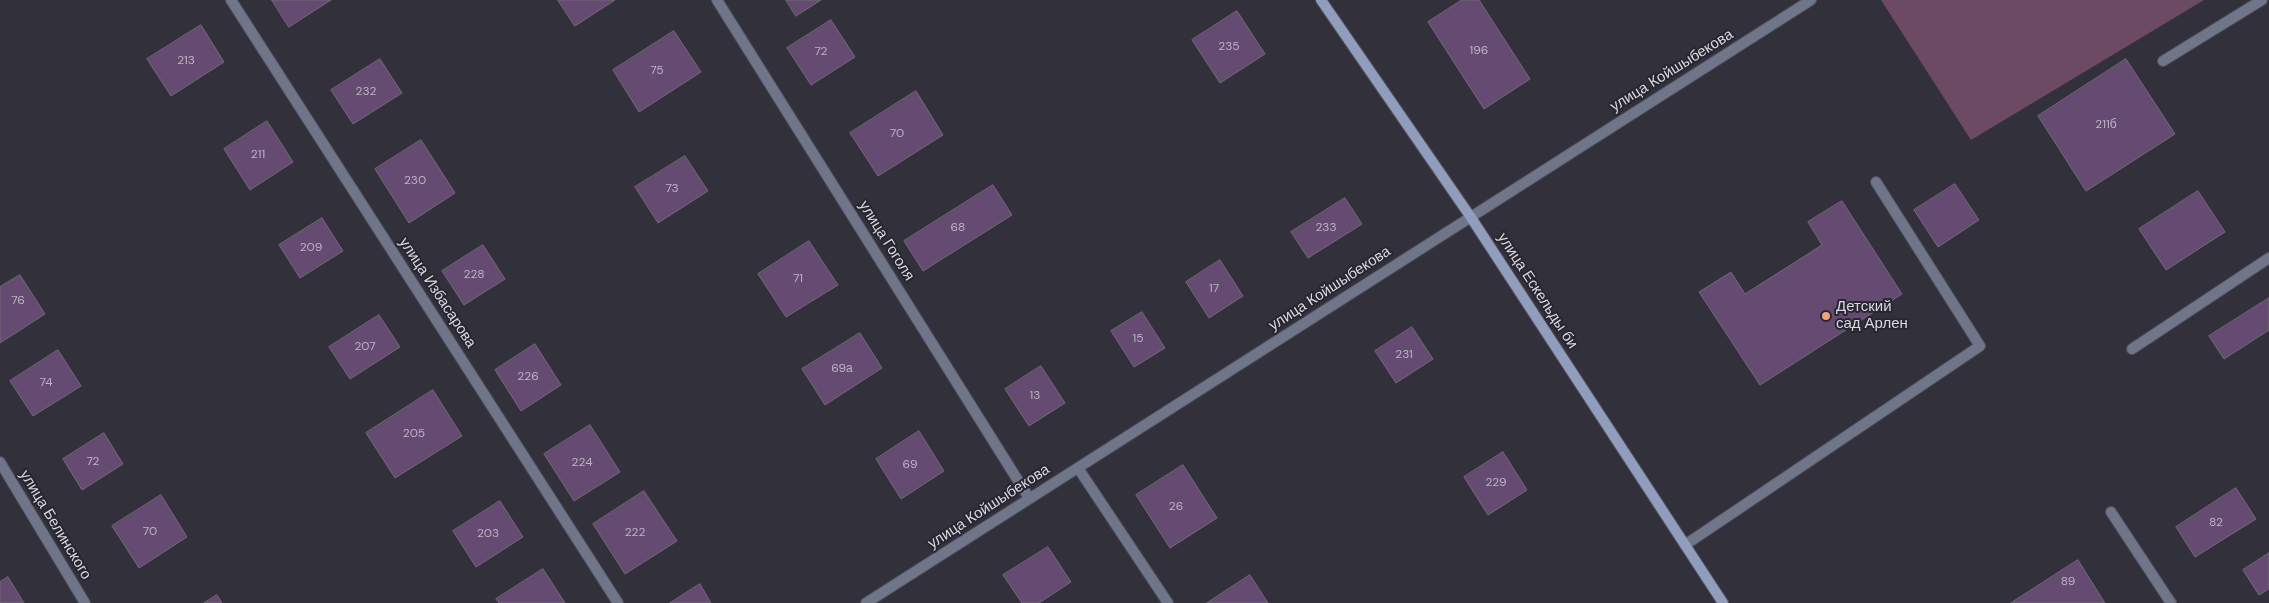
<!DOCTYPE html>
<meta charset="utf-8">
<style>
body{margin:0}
canvas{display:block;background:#32303b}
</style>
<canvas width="2269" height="603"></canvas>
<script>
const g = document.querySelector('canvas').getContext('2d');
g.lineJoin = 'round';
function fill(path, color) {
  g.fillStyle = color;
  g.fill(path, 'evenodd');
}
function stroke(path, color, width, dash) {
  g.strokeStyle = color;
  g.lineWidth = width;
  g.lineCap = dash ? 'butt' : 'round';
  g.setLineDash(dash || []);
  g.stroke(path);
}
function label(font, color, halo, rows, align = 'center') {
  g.font = font + ' "DM Sans",sans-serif';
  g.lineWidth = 4;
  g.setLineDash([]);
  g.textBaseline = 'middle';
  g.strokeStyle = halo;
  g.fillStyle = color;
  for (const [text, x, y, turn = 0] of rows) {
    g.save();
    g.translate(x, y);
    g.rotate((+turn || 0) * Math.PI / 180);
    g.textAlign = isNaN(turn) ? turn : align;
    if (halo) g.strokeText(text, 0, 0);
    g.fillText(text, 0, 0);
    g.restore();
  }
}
const green = new Path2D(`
 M1881,0H2204L1971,140Z`);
const building = new Path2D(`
 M272,0H331L289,27Z
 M558,0H615L575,26Z
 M786,0H821L796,16Z
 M1462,0H1479L1530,79L1484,109L1428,22Z
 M1237,11L1265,54L1220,83L1192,40Z
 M831,20L855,57L811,85L787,48Z
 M201,25L224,62L171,96L147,59Z
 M674,31L701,72L639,112L613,70Z
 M380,59L402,93L353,124L331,90Z
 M2126,59L2175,134L2086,191L2038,116Z
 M916,91L943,135L878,176L850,133Z
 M267,121L293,162L250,190L224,149Z
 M421,140L455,193L409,223L375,169Z
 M685,156L708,191L658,223L635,187Z
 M1955,184L1979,220L1938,247L1914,210Z
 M993,185L1012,215L923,271L904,241Z
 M2198,191L2225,232L2166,270L2139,229Z
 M1345,198L1362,224L1308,258L1291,232Z
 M1842,201L1902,294L1760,385L1699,292L1731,272L1745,294L1822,245L1808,222Z
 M322,218L343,251L300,278L279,245Z
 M809,241L838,285L786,317L758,274Z
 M483,245L505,279L464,305L442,271Z
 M1220,260L1243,296L1209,318L1186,282Z
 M20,275L45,314L0,343V287Z
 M2269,298V330L2224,359L2209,336Z
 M1142,312L1165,348L1134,367L1111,331Z
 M379,315L400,347L350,379L329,347Z
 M1412,327L1433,359L1396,383L1375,351Z
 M860,333L882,368L825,405L802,369Z
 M535,344L561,385L521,411L495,370Z
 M58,350L81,386L33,416L10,381Z
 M1041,366L1065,403L1029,426L1005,389Z
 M433,390L462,436L395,478L366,433Z
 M590,425L620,472L574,501L544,454Z
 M919,431L944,471L901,499L876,459Z
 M104,433L123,464L82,490L63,459Z
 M1503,452L1527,490L1488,515L1464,477Z
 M1183,465L1217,518L1170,548L1136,495Z
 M2236,488L2256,519L2195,557L2176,527Z
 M644,491L677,541L625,574L593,524Z
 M161,495L187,537L139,568L112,526Z
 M500,501L523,537L476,567L453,531Z
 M1048,547L1071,582L1039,603H1022L1003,575Z
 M2269,553V589L2259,595L2243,570Z
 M2078,560L2105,603H2011Z
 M543,569L565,603H499L496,599Z
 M1250,575L1268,603H1207Z
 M8,577L24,603H0V582Z
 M700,584L711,603H670Z
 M217,595L222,603H204Z`);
const lane = new Path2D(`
 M2163,61L2262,0
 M2132,349L2269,258
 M1685,545L1980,346L1876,182`);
const street = new Path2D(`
 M231,0L618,603
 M717,0L1029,498
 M0,462L85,603
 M1078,468L1168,603
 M2111,512L2171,603
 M866,603L1811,0`);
const secondary = new Path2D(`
 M1321,0L1470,216L1723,603`);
const markers = [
 [1826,316,5,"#f1a17c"]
];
const numberNames = [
 ["235",1229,47],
 ["196",1479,51],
 ["72",821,52],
 ["213",186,61],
 ["75",657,71],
 ["232",366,92],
 ["211б",2106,125],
 ["70",897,134],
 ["211",258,155],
 ["230",415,181],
 ["73",672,189],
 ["68",958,228],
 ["233",1326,228],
 ["209",311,248],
 ["228",474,275],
 ["71",798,279],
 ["17",1214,289],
 ["76",18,301],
 ["15",1138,339],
 ["207",365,347],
 ["231",1404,355],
 ["69а",842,369],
 ["226",528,377],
 ["74",46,383],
 ["13",1035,396],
 ["205",414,434],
 ["72",93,462],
 ["224",582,463],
 ["69",910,465],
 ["229",1496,483],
 ["26",1176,507],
 ["82",2216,523],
 ["70",150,532],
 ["222",635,533],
 ["203",488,534],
 ["89",2068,582]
];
const streetNames = [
 ["улица Койшыбекова",1672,71,-32],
 ["улица Гоголя",886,241,58],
 ["улица Койшыбекова",1330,289,-33],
 ["улица Ескельды би",1537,291,57],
 ["улица Избасарова",437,293,57],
 ["улица Койшыбекова",989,507,-33],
 ["улица Белинского",55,525,59]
];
const poiNames = [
 ["Детский",1836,307],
 ["сад Арлен",1836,324]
];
fill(green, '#6d4a63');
fill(building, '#654a72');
stroke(building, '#716a75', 1);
stroke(lane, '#504e59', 12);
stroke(street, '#504e59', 12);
stroke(secondary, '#504e59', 12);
stroke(lane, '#6f768a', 10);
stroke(street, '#6f768a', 10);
stroke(secondary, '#909dbc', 10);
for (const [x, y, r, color] of markers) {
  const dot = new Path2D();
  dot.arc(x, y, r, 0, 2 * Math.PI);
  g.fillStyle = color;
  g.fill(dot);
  stroke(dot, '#282631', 2);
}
label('12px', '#bcb4c4', null, numberNames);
label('15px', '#d9d8df', '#282631', streetNames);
label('15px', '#d9d8df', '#282631', poiNames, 'left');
</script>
